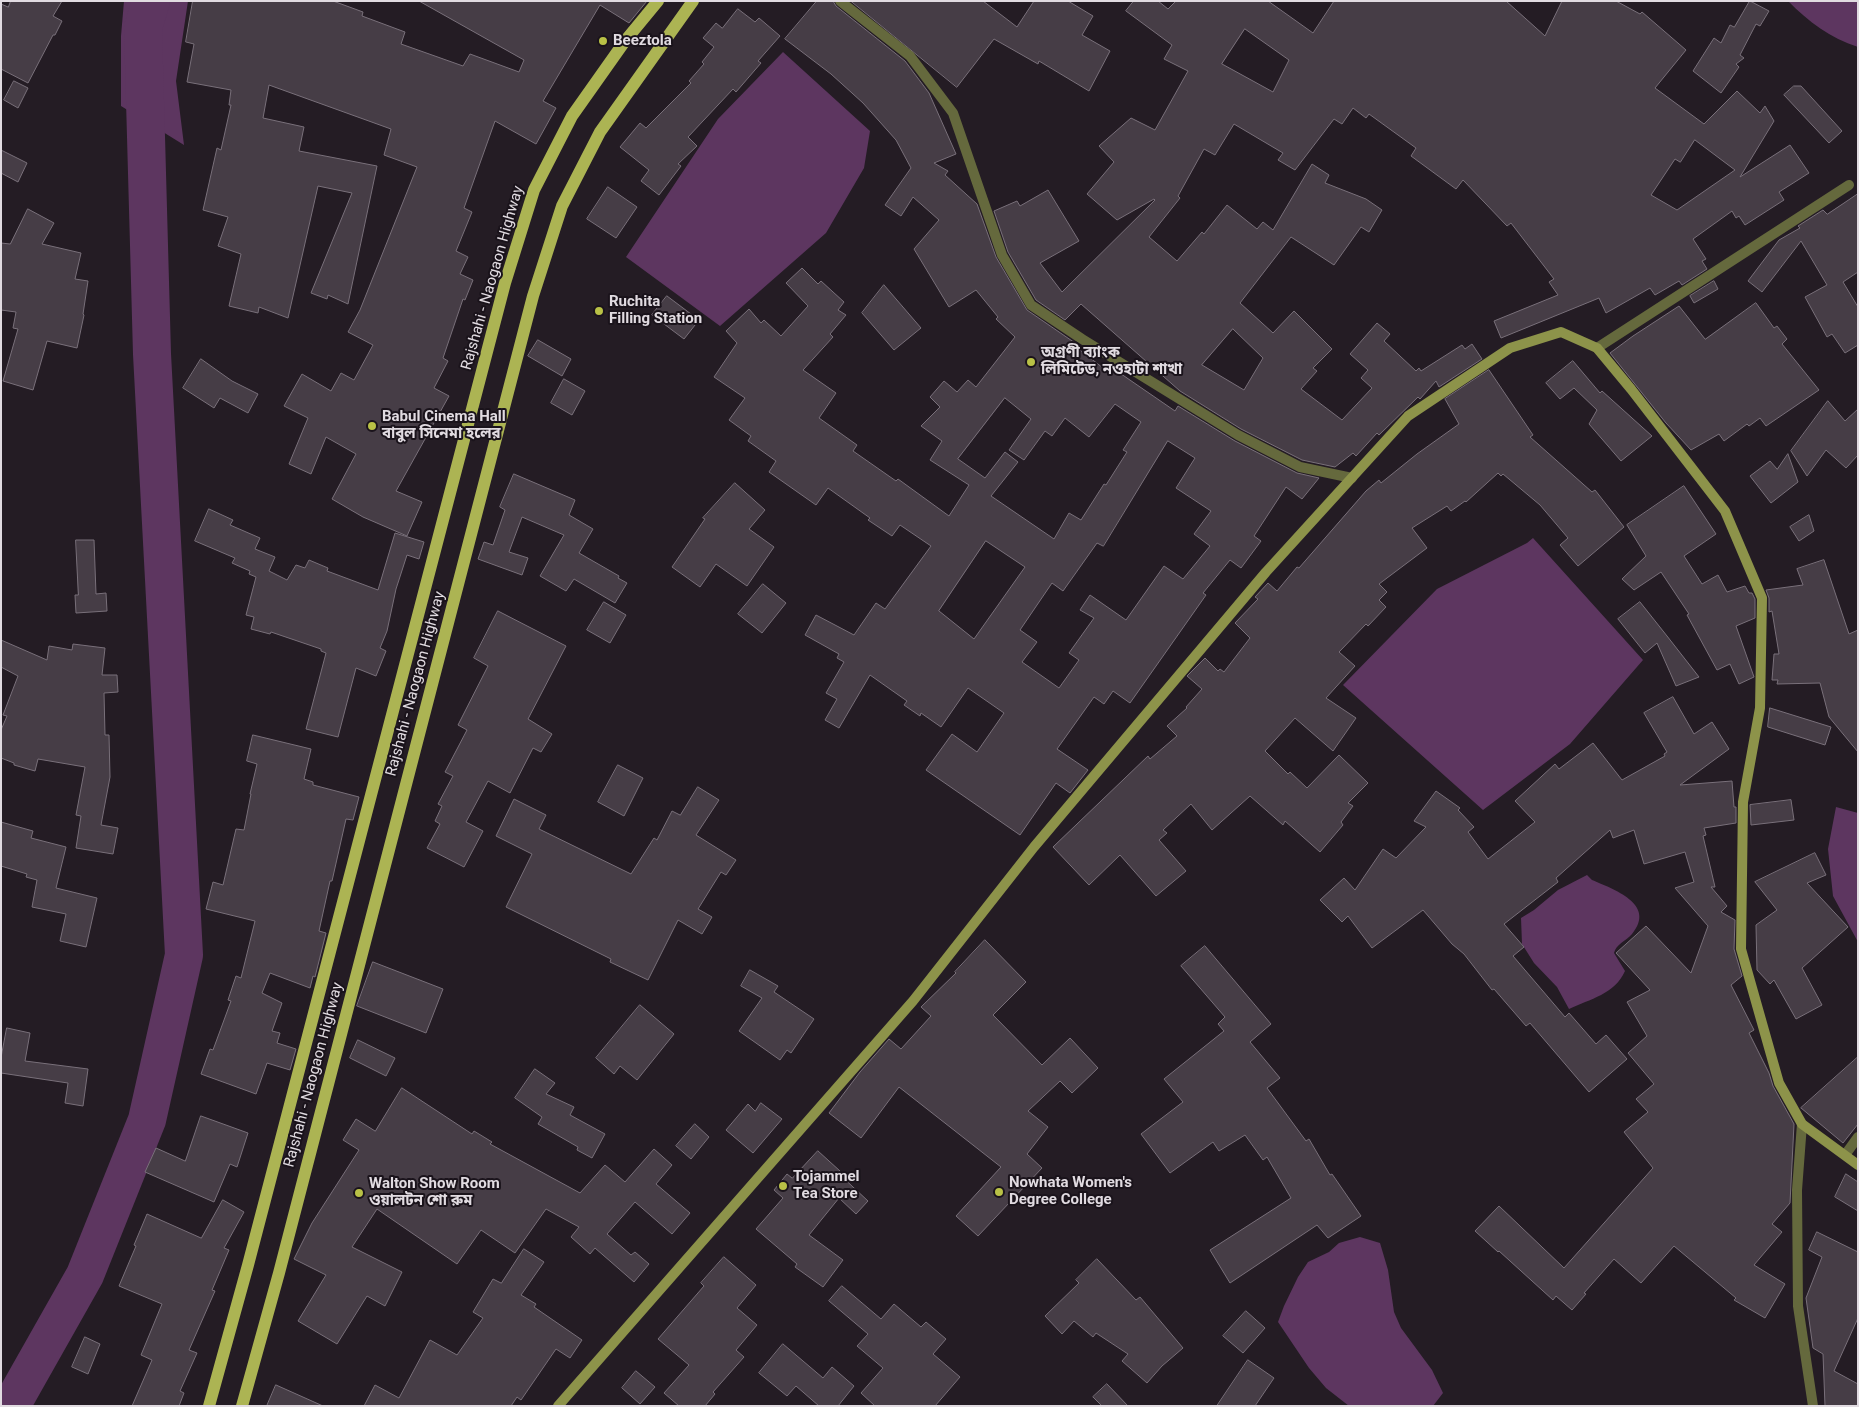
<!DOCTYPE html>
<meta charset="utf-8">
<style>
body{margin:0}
#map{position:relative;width:1859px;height:1407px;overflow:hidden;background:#241c24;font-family:Roboto,sans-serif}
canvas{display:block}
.frame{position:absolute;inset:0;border:2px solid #e1dbe1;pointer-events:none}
</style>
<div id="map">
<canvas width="1859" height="1407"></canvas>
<div class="frame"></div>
</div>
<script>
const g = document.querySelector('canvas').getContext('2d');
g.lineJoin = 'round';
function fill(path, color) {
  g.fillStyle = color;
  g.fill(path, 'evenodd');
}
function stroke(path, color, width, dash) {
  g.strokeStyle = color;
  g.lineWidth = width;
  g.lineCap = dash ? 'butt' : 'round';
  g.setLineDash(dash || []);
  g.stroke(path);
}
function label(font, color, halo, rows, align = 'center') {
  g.font = font + ' Roboto,"Noto Sans Bengali",sans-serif';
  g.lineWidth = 4;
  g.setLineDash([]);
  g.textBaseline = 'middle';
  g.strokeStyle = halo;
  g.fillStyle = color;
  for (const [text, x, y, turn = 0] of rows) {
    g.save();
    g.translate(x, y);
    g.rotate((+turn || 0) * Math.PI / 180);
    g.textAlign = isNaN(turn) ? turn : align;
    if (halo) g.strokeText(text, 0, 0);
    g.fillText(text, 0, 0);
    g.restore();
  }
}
const water = new Path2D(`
 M124,1H188L176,81L184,145L121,106V36Z
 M1788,1H1858V47C1830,38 1809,22 1788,1Z
 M783,52L870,131L864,168L826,233L720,326L626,257L718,119Z
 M1533,538L1643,660L1570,744L1483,810L1343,685L1437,589L1527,543Z
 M1836,807L1858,813V942L1833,896L1828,849Z
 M1587,875L1592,880C1613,889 1657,904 1632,934C1626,941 1616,944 1614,953L1625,971C1615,994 1590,999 1569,1009L1557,987L1534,963L1522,944L1521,918L1534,910L1558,890Z
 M1360,1237L1380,1243L1388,1270L1394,1312L1401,1328L1432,1370L1443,1393L1433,1406H1349L1326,1388L1309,1368L1278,1322L1284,1306L1298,1277L1308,1262L1329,1252L1339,1243Z`);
const river = new Path2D(`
 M11,1406L85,1275L147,1120L184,955L152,354L143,28L151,1`);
const building = new Path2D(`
 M11,1H62L53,16L62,21L55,35H53L28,83L1,69V4L8,7Z
 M193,1H333L363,12L362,16L405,32L401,44L463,66L470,54L519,72L524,60L419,1H647L629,23L600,5L543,101L556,108L536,144L495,121L464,208L472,212L456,251L468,257L460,274L473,280L465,300L463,299L443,358L448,361L434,388L449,396L396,491L422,502L407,536L363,517L332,499L356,454L326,437L311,474L289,464L308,418L284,406L302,374L331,391L341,373L354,380L373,345L348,332L360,310L417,167L384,155L391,129L269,85L263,118L304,127L299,151L377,166L348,304L328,295L327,299L311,293L352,193L318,186L288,318L259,307L258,313L229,306L241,254L218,246L228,217L203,210L217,148L221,150L231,105H229L231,90L187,82L194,44L186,42Z
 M817,1H833L836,6L905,61L929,93L956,154L934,163L948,171L945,175L977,204L996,257L1027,310L1078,345L1076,347L1107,371L1111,367L1175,411L1178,406L1235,441L1297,473L1319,478L1302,499L1286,487L1254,536L1261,541L1241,568L1230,560L1203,593L1206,595L1130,703L1113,691L1104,704L1094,697L1057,749L1088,770L1070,793L1056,783L1020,835L926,770L952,734L977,752L1004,713L968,688L941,727L921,713L920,716L904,705L907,701L870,675L839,728L825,720L837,699L826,693L844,662L837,658L839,654L805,635L816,615L854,635L876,603L885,609L931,546L900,525L892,536L868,520L870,518L828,488L816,505L769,472L776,461L748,441L751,436L729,420L745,398L714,377L737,343L726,331L749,309L761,323L764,320L781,336L808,306L786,283L802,268L818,284L821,281L844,302L838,310L846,315L830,334L833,337L803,370L836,393L819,418L857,445L853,451L896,481L898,479L949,516L969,485L930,460L942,441L921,426L940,407L930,397L944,381L957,392L968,380L976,387L1015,337L996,319L998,317L976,290L949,307L914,249L939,220L913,197L901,216L885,205L911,168L896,140L863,103L831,74L785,39ZM1005,398L1031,419L1009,450L1024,460L1045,431L1052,436L1065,418L1089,437L1115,404L1141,422L1123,450L1127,452L1106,485L1104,484L1081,520L1069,513L1054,539L991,496L1018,462L1005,452L985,478L958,459ZM1168,441L1195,458L1176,488L1211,511L1194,534L1210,546L1183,579L1164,566L1126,620L1090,595L1080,610L1094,618L1069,653L1079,660L1059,688L1022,662L1037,642L1020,630L1052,583L1063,591L1097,543L1103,546ZM986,541L1025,567L974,639L939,611Z
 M851,1H983L1017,27L1034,1H1068L1093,16L1082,35L1110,51L1089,91L1039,61L1038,64L994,39L957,87Z
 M1134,1H1158L1168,9L1176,1H1268L1313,33L1334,1H1506L1545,36L1562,1H1616L1640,14L1642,12L1686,50L1655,88L1704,124L1737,91L1760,113L1765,106L1774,121L1740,177L1790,145L1809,173L1779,192L1784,200L1745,225L1739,216L1736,218L1732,211L1693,239L1706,259L1702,261L1707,269L1682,285L1679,281L1655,295L1650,288L1606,313L1599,298L1501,338L1494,321L1558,295L1549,282L1554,279L1511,223L1507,226L1463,180L1456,189L1411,156L1416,148L1369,114L1366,118L1353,108L1342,124L1334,119L1295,170L1278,160L1283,153L1234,124L1215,155L1204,149L1178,196L1180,198L1149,237L1177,261L1202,232L1204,234L1227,205L1257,229L1263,222L1273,230L1312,164L1329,175L1325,183L1366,199L1382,210L1369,232L1361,227L1334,265L1291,237L1240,303L1273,333L1294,311L1332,349L1313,368L1317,371L1301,389L1342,420L1372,388L1361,378L1368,370L1350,354L1377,323L1390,334L1384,341L1416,371L1419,368L1421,371L1462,345L1465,349L1472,344L1482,359L1439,387L1436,381L1420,399L1418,397L1379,435L1377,433L1356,456L1353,453L1335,467L1302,460L1241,429L1180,391L1081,304L1065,320L1036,300L1008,252L994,211L1017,201L1020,206L1048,190L1079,241L1040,263L1062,292L1155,200L1154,199L1117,220L1087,194L1114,162L1099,146L1131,118L1155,130L1188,71L1164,59L1172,45L1126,11ZM1245,29L1289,60L1273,92L1222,64ZM1695,140L1735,170L1677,210L1651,195L1675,159L1680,162ZM1233,329L1263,358L1244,390L1202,365Z
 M1750,1L1769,11L1760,26L1756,24L1740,55L1744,58L1736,64L1739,67L1721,93L1693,71L1714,38L1721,43L1730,25L1734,27Z
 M738,9L755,22L759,18L780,36L758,61L761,63L736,92L733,89L688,137L697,146L678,164L681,166L659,195L641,181L649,170L620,147L640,123L646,128L691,83L689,81L704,64L702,62L714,47L703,38L716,23L722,28Z
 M14,81L28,88L18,108L4,100Z
 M1794,86H1801L1842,131L1829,143L1784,95Z
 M1,150L27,163L18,182L1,173Z
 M608,187L637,207L616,238L587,219Z
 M1858,194V272L1843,282L1858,307V345L1845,353L1832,334L1827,337L1805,297L1827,285L1801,241L1762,292L1748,281L1779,240L1800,228L1798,226L1823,210L1827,214Z
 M28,209L54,223L42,244L81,253L75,279L88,281L83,314L84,315L77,348L47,341L33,390L3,381L18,329L13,328L16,312L1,310V243L10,244Z
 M1714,281L1718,289L1694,303L1690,296Z
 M884,285L921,328L894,350L862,313Z
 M667,296L699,320L684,339L652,315Z
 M1756,303L1774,328L1777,326L1787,339L1782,344L1819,390L1766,426L1760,418L1749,426L1747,424L1724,441L1719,434L1691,450L1666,423L1610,353L1633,336L1679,306L1705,339Z
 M538,340L571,359L562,376L528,356Z
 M201,359L232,381L258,394L248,413L220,398L214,408L183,388Z
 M1573,361L1600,393L1602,391L1652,436L1621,461L1589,424L1597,410L1574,388L1560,399L1546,383Z
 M1489,370L1533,435L1530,437L1592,492L1595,490L1624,527L1578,566L1560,545L1568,538L1540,505L1503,474L1501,476L1498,473L1466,502L1465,501L1451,511L1447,506L1412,528L1427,548L1379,584L1387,592L1379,600L1386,607L1368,626L1366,624L1339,652L1355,666L1326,698L1356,718L1333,751L1295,718L1265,751L1288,774L1290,772L1307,788L1339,755L1368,783L1348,803L1353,806L1341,822L1343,825L1320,852L1285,821L1283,825L1250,796L1212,830L1191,804L1163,830L1167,833L1159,840L1186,871L1156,896L1120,855L1089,885L1053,847L1148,756L1150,759L1177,736L1167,726L1187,708L1186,707L1202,689L1187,676L1205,658L1218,671L1220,669L1224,672L1250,638L1235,623L1258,599L1255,597L1268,583L1277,591L1297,567L1299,568L1366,491L1379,480L1381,483L1417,454L1459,424L1445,399Z
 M564,379L585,391L572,415L551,403Z
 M1828,401L1845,421L1858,409V455L1846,468L1826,450L1807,476L1791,451Z
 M1788,454L1798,482L1771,503L1750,476L1770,461L1777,469Z
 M514,474L575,500L569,515L593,529L579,553L619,576L618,578L627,583L615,603L574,579L566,591L540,576L564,535L522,517L509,552L528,558L522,575L478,559L484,542L493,545L505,510L500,507Z
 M735,483L765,510L749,529L774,547L747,586L716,564L700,587L672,567L705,519L703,518Z
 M1684,486L1716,534L1684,556L1702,584L1718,575L1727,592L1745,586L1749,593H1752L1755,599V618L1736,626L1754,677L1739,684L1730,664L1717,670L1687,615L1689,614L1661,572L1634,590L1622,579L1646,556L1627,525Z
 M209,509L233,520L230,525L260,538L255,549L275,557L269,571L287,580L296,565L305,568L309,560L328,568L327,571L378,590L395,533L424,542L419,559L407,555L396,589L387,631L380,648L386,651L376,676L356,668L338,737L306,729L326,653L321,651V649L271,632L270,634L251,629L254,617L246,615L256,577L249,574L250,571L232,563L235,558L195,541Z
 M1809,515L1814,531L1799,541L1790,527Z
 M76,540H94L96,594L106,593L107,611L76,613L75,595H78Z
 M1824,560L1849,634L1858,630V752L1829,717L1820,683L1777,684L1778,680H1772L1774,654H1779L1772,611L1769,612V598L1766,590L1803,585L1797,569Z
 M763,584L786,603L762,633L738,614Z
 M604,602L626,615L610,643L587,630Z
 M1640,602L1667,636L1699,677L1676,686L1657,643L1645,653L1618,619Z
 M498,611L566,646L528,719L552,734L541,752L533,748L510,793L488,781L466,822L483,831L464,867L427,848L440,824L435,821L442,806L438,804L453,776L445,772L467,730L458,725L488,666L474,658Z
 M1,640L47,660L49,646L72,650L73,644L105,648L102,675H117L118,692L104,693L105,735H109L110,777L101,825L118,828L113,854L76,848L81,816L76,815L85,767L38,759L35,771L14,765V763L1,758V730L7,716L3,715L18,676L1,667Z
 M1673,697L1694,734L1712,722L1729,749L1680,785L1732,781L1734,807H1736V823L1704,828L1706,835L1703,836L1715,887H1711L1727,906L1721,912L1735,920L1734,949L1742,976L1731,985L1754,1030L1749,1033L1769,1073L1773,1086L1794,1124L1790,1203L1772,1224L1782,1232L1754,1265L1785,1284L1765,1318L1734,1300L1736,1298L1674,1246L1641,1283L1614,1259L1584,1293L1586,1294L1572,1310L1556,1296L1553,1300L1499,1251L1498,1252L1475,1231L1499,1206L1564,1268L1653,1168L1624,1132L1648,1112L1636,1099L1654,1084L1628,1053L1647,1036L1627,1002L1650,990L1616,953L1646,926L1691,973L1708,926L1675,888L1694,882L1685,852L1644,864L1634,830L1613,838L1610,830L1556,878L1558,882L1504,924L1524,947L1513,956L1565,1017L1569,1013L1596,1044L1606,1035L1627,1059L1589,1092L1530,1023L1526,1026L1494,989L1492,990L1464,954L1452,944L1423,910L1372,948L1348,916L1342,922L1320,900L1344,878L1355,890L1383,849L1396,858L1426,827L1414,821L1436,791L1460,808L1458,810L1474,827L1468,832L1488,859L1535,822L1515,801L1555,764L1559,769L1593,743L1622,780L1665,756L1664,754L1667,752L1644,713Z
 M1770,708L1831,727L1825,745L1768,727Z
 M253,735L311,749L304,779L313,782V785L359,797L353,820L346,819L332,881H330L319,931L326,933L315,977L313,976L310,988L270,973L262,993L282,1003L272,1031L280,1033L277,1043L296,1049L290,1070L267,1063L256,1094L201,1074L210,1049L213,1050L231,1001L228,1000L236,976L241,978L255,921L206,909L213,882L223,885L236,829L244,830L251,794H250L257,764L247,761Z
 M618,765L643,778L624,816L598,802Z
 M698,787L719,800L696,835L736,860L726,875L721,872L698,909L712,917L702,934L678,920L648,980L610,962L611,959L506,907L532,854L496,836L514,799L546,815L539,829L631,874L654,838L657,840L672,811L680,815Z
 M1791,800L1794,820L1751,825L1750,805Z
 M1,822L33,831L31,838L66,847L56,888L97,898L86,947L60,941L66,914L32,907L37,880L26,877L27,874L1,866Z
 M1815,853L1826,875L1807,883L1848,927L1802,968L1822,1005L1796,1019L1774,980L1770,984L1757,970L1756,925L1777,910L1755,882Z
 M985,940L1026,982L993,1015L1042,1065L1070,1038L1098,1068L1072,1093L1060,1081L1028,1111L1048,1127L1027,1154L1042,1168L978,1236L956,1216L1001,1167L899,1087L861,1138L829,1113L860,1072L889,1039L901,1049L931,1016L921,1007L956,973L955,972Z
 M1205,946L1271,1024L1250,1042L1280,1078L1267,1088L1306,1141L1309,1139L1330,1175L1332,1174L1361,1216L1328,1238L1317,1225L1230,1283L1210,1250L1291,1198L1267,1157L1263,1160L1245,1135L1219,1151L1213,1142L1170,1173L1141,1134L1183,1102L1164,1079L1224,1031L1218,1024L1225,1017L1181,966Z
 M373,962L443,989L426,1033L357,1006Z
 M750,970L778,986L774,992L814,1019L791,1053L787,1050L780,1060L739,1031L762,998L741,986Z
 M640,1005L674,1034L637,1080L620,1066L614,1074L596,1058Z
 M7,1028L30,1033L25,1061L88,1069L83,1106L65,1103L68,1083L1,1073V1058Z
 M358,1040L395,1058L386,1076L350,1058Z
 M1858,1057V1124L1843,1143L1801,1108Z
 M535,1069L555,1083L546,1094L574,1107L570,1115L605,1134L592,1158L577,1150L578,1147L538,1124L542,1117L515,1098Z
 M402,1088L472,1134L474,1131L492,1142L490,1144L580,1193L605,1165L625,1182L654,1149L672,1165L656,1184L690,1213L672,1234L635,1202L607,1234L631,1255L635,1252L649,1264L634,1282L595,1248L590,1254L571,1237L579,1227L546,1209L515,1253L481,1230L457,1264L377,1209L352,1247L402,1272L385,1306L367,1296L337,1344L298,1321L326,1275L294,1259L312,1223L359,1150L343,1140L356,1119L375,1131Z
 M761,1103L782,1119L753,1153L726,1130L748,1104L755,1111Z
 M201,1116L248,1133L237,1167L230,1164L214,1202L145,1172L156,1148L185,1161Z
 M695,1124L709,1137L691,1159L676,1146Z
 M818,1151L840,1171L838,1173L868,1201L856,1214L839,1198L809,1235L843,1260L823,1287L795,1267L797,1264L756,1229L783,1198L774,1190L787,1174L792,1178Z
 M1846,1174L1858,1182V1211L1835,1197Z
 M223,1200L244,1212L224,1248L229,1250L212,1290L215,1291L189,1350L197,1353L180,1391L184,1393L179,1406H132L152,1360L141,1355L162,1304L119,1286L136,1246L134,1245L147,1214L201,1238Z
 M1817,1232L1858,1252V1318L1834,1371L1858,1384V1406H1825L1823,1354L1813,1348L1806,1298L1822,1257L1809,1250Z
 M524,1249L544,1262L521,1295L536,1304L534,1307L582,1340L570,1358L556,1349L521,1400L517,1397L511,1406H364L375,1385L399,1398L430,1340L457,1355L483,1318L473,1312L493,1279L501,1283Z
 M724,1257L756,1285L737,1308L757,1325L736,1350L744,1357L713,1392L715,1394L705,1406H679L664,1393L689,1365L658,1339L704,1286L701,1283Z
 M1097,1259L1136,1300L1140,1297L1183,1348L1162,1366L1147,1383L1122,1361L1128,1354L1096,1333L1093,1337L1074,1321L1062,1334L1045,1316L1079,1283L1076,1280Z
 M842,1286L881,1319L894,1304L921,1327L926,1322L946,1339L933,1354L960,1377L935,1406H875L861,1393L883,1368L857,1346L868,1334L829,1301Z
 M1246,1311L1265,1328L1243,1353L1223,1336Z
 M85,1337L100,1344L88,1374L72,1367Z
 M783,1344L823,1378L832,1367L854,1386L838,1406H819L796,1386L787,1396L759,1373Z
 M1248,1360L1274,1378L1255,1406H1217Z
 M636,1371L655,1387L640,1404L622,1388Z
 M1107,1384L1128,1406H1102L1093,1397Z
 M276,1385L323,1406H267Z`);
const street = new Path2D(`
 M840,1L910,56L953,113L1002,255L1031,305L1082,339L1238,435L1300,467L1352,478
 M1597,348L1849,185
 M1802,1124L1797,1190L1798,1306L1813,1406
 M1845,1155L1858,1137`);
const secondary = new Path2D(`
 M558,1406L913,1001L1034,847L1266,572L1408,416L1510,348L1561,332L1597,348L1631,389L1725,511L1762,598L1760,708L1743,802L1741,949L1779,1083L1802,1124L1858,1165`);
const primary = new Path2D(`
 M209,1406L248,1265L505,283L534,190L572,116L625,41L658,1
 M242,1406L279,1273L533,296L562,206L600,132L693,1`);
const markers = [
 [603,41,5,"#b9c146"],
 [599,311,5,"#b9c146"],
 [1031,362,5,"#b9c146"],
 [372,426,5,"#b9c146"],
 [783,1186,5,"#b9c146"],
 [999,1192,5,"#b9c146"],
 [359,1193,5,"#b9c146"]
];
const poiNames = [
 ["Beeztola",613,41],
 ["Ruchita",609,302],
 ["Filling Station",609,319],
 ["অগ্রণী ব্যাংক",1041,353],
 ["লিমিটেড, নওহাটা শাখা",1041,370],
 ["Babul Cinema Hall",382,417],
 ["বাবুল সিনেমা হলের",382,434],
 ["Tojammel",793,1177],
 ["Tea Store",793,1194],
 ["Nowhata Women's",1009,1183],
 ["Degree College",1009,1200],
 ["Walton Show Room",369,1184],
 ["ওয়ালটন শো রুম",369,1201]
];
const streetNames = [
 ["Rajshahi - Naogaon Highway",493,278,-74],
 ["Rajshahi - Naogaon Highway",416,684,-75],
 ["Rajshahi - Naogaon Highway",314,1075,-75]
];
fill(water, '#5d3660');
stroke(river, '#5d3660', 38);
fill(building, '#463d46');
stroke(building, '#79707a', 1);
stroke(street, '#65693d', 10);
stroke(secondary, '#8d934a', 10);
stroke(primary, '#acb453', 12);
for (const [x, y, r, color] of markers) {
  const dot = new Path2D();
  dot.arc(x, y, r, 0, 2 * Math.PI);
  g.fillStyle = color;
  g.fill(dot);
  stroke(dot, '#1a131b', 2);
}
label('bold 15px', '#e1dbe1', '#1a131b', poiNames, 'left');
label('15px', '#e1dbe1', '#1a131b', streetNames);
</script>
